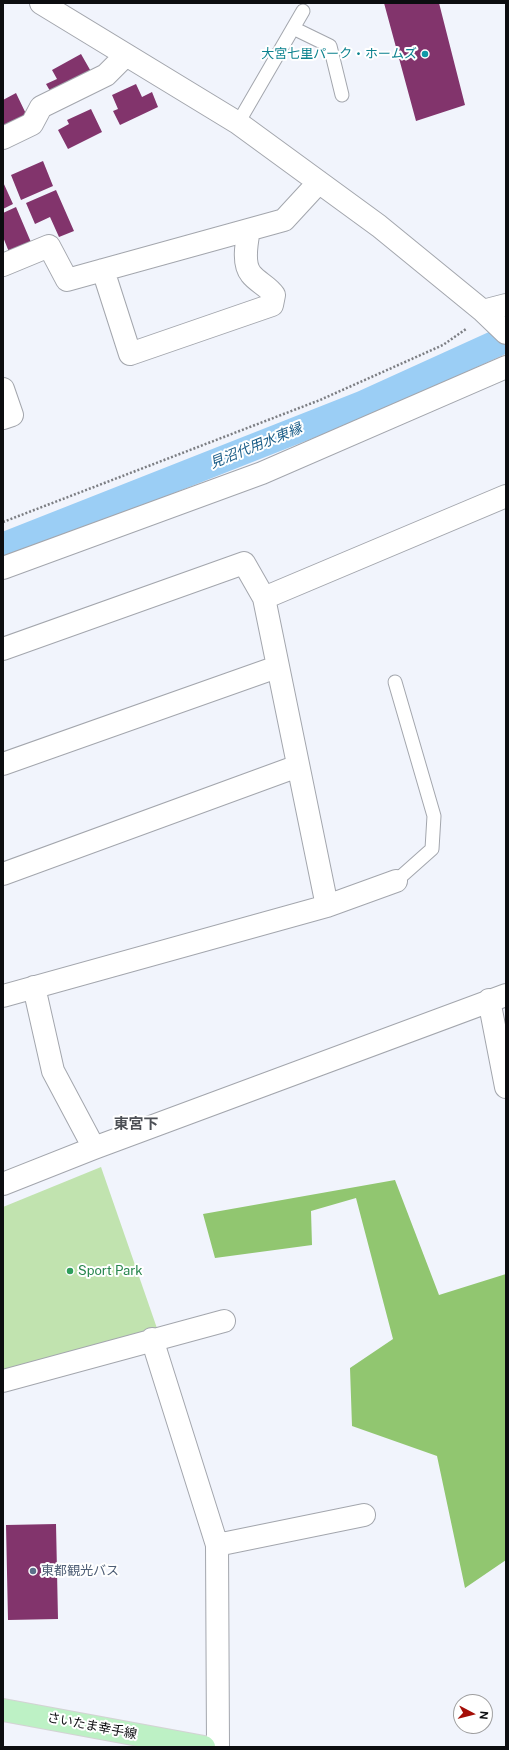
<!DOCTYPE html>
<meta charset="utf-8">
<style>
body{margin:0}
#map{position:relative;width:509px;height:1750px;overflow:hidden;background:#f1f4fc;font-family:"Public Sans",sans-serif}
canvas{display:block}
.frame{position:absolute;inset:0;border:4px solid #0c0d10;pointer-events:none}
.north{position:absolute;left:453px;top:1694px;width:40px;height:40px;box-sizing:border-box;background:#fff;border:1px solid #9e9e9f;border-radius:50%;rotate:97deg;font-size:11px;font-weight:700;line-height:16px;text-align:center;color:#0c0d10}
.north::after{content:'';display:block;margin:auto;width:14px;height:18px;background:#a40e07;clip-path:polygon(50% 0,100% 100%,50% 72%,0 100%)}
</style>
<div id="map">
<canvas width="509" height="1750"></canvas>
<div class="frame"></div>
<div class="north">N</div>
</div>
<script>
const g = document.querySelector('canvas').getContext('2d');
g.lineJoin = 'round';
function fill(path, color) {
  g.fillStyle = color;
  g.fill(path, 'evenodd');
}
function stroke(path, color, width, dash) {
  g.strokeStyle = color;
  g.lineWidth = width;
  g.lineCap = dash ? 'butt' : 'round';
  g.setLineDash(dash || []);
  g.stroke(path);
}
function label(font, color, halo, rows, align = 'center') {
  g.font = font + ' "Public Sans","Noto Sans JP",sans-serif';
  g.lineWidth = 4;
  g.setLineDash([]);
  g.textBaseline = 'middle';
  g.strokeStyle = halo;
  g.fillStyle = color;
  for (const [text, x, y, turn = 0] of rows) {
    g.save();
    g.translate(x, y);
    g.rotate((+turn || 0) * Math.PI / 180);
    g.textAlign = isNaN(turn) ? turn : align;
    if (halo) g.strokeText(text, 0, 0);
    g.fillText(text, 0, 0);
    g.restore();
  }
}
const green = new Path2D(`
 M101,1167L159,1334L3,1373V1207Z`);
const forest = new Path2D(`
 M395,1180L439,1295L506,1274V1560L465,1588L437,1456L352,1426L350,1368L393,1339L356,1198L311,1211L312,1245L215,1258L203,1214Z`);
const canal = new Path2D(`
 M3,546L363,404L506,339`);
const building = new Path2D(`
 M384,3H439L465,105L416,121Z
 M81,54L93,75L53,96L46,84L57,79L52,70Z
 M136,84L142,97L152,92L158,107L120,125L113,111L118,109L112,95Z
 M16,93L28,118L3,130V100Z
 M91,109L102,132L68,149L58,130L69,124L67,120Z
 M43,161L53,186L21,200L11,175Z
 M3,182L13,204L3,209Z
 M56,190L74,231L59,237L50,217L35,224L26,203Z
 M16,207L33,247L11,257L3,237V213Z
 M56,1524L58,1619L8,1620L6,1525Z`);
const path = new Path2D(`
 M3,522L320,400L443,345L466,329`);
const service = new Path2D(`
 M293,28L330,46L342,95
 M238,123L303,11
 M395,682L434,816L432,849L396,881`);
const minor = new Path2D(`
 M41,3L238,123L379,226L483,311L506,333
 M3,138L32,124L41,107L106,75L126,55
 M3,265L49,246L67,280L284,220L319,182
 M103,270L130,354L272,305L274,295C268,286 257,282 251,274C242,263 247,241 249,230
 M483,311L506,305
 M3,389L12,415L3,418
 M3,568L262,473L506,367
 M264,598L506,496
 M3,649L244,563L264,598L327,906
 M3,764L277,667
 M3,874L298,766
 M34,987L53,1071L94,1148
 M3,996L327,906L396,881
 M489,1000L506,1087
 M3,1184L94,1148L506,995
 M152,1339L217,1545L218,1747
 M3,1381L224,1321
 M217,1545L364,1515`);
const primary = new Path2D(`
 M3,1710L204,1747`);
const markers = [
 [425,54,4,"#0f9aa8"],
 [70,1271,4,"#2e9e5b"],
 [33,1571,4,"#5c6f8a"]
];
const cultureNames = [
 ["大宮七里パーク・ホームズ",417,54]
];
const leisureNames = [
 ["Sport Park",78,1271]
];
const serviceNames = [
 ["東都観光バス",41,1571]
];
const streetNames = [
 ["さいたま幸手線",92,1726,11]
];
const waterNames = [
 ["見沼代用水東縁",256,446,-22]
];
const quarterNames = [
 ["東宮下",136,1124]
];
fill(green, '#c1e3af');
fill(forest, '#91c670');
stroke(canal, '#9bcef5', 27);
fill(building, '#82346c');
stroke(service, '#a3a6ad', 15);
stroke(minor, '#a3a6ad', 24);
stroke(primary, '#d3d3d4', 24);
stroke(path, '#7c7e83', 2.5, [2, 2]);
stroke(service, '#fff', 13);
stroke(minor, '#fff', 22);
stroke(primary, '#bdf1c5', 22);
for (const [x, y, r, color] of markers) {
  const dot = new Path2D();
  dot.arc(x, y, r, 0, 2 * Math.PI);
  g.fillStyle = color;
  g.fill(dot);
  stroke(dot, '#fff', 1.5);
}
label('13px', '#0d838f', '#fff', cultureNames, 'right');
label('13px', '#27864d', '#fff', leisureNames, 'left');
label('13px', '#4e5e75', '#fff', serviceNames, 'left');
label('13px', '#0c0d10', '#fff', streetNames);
label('italic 14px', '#1a5d88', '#fff', waterNames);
label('bold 15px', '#4d5056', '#fff', quarterNames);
</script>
